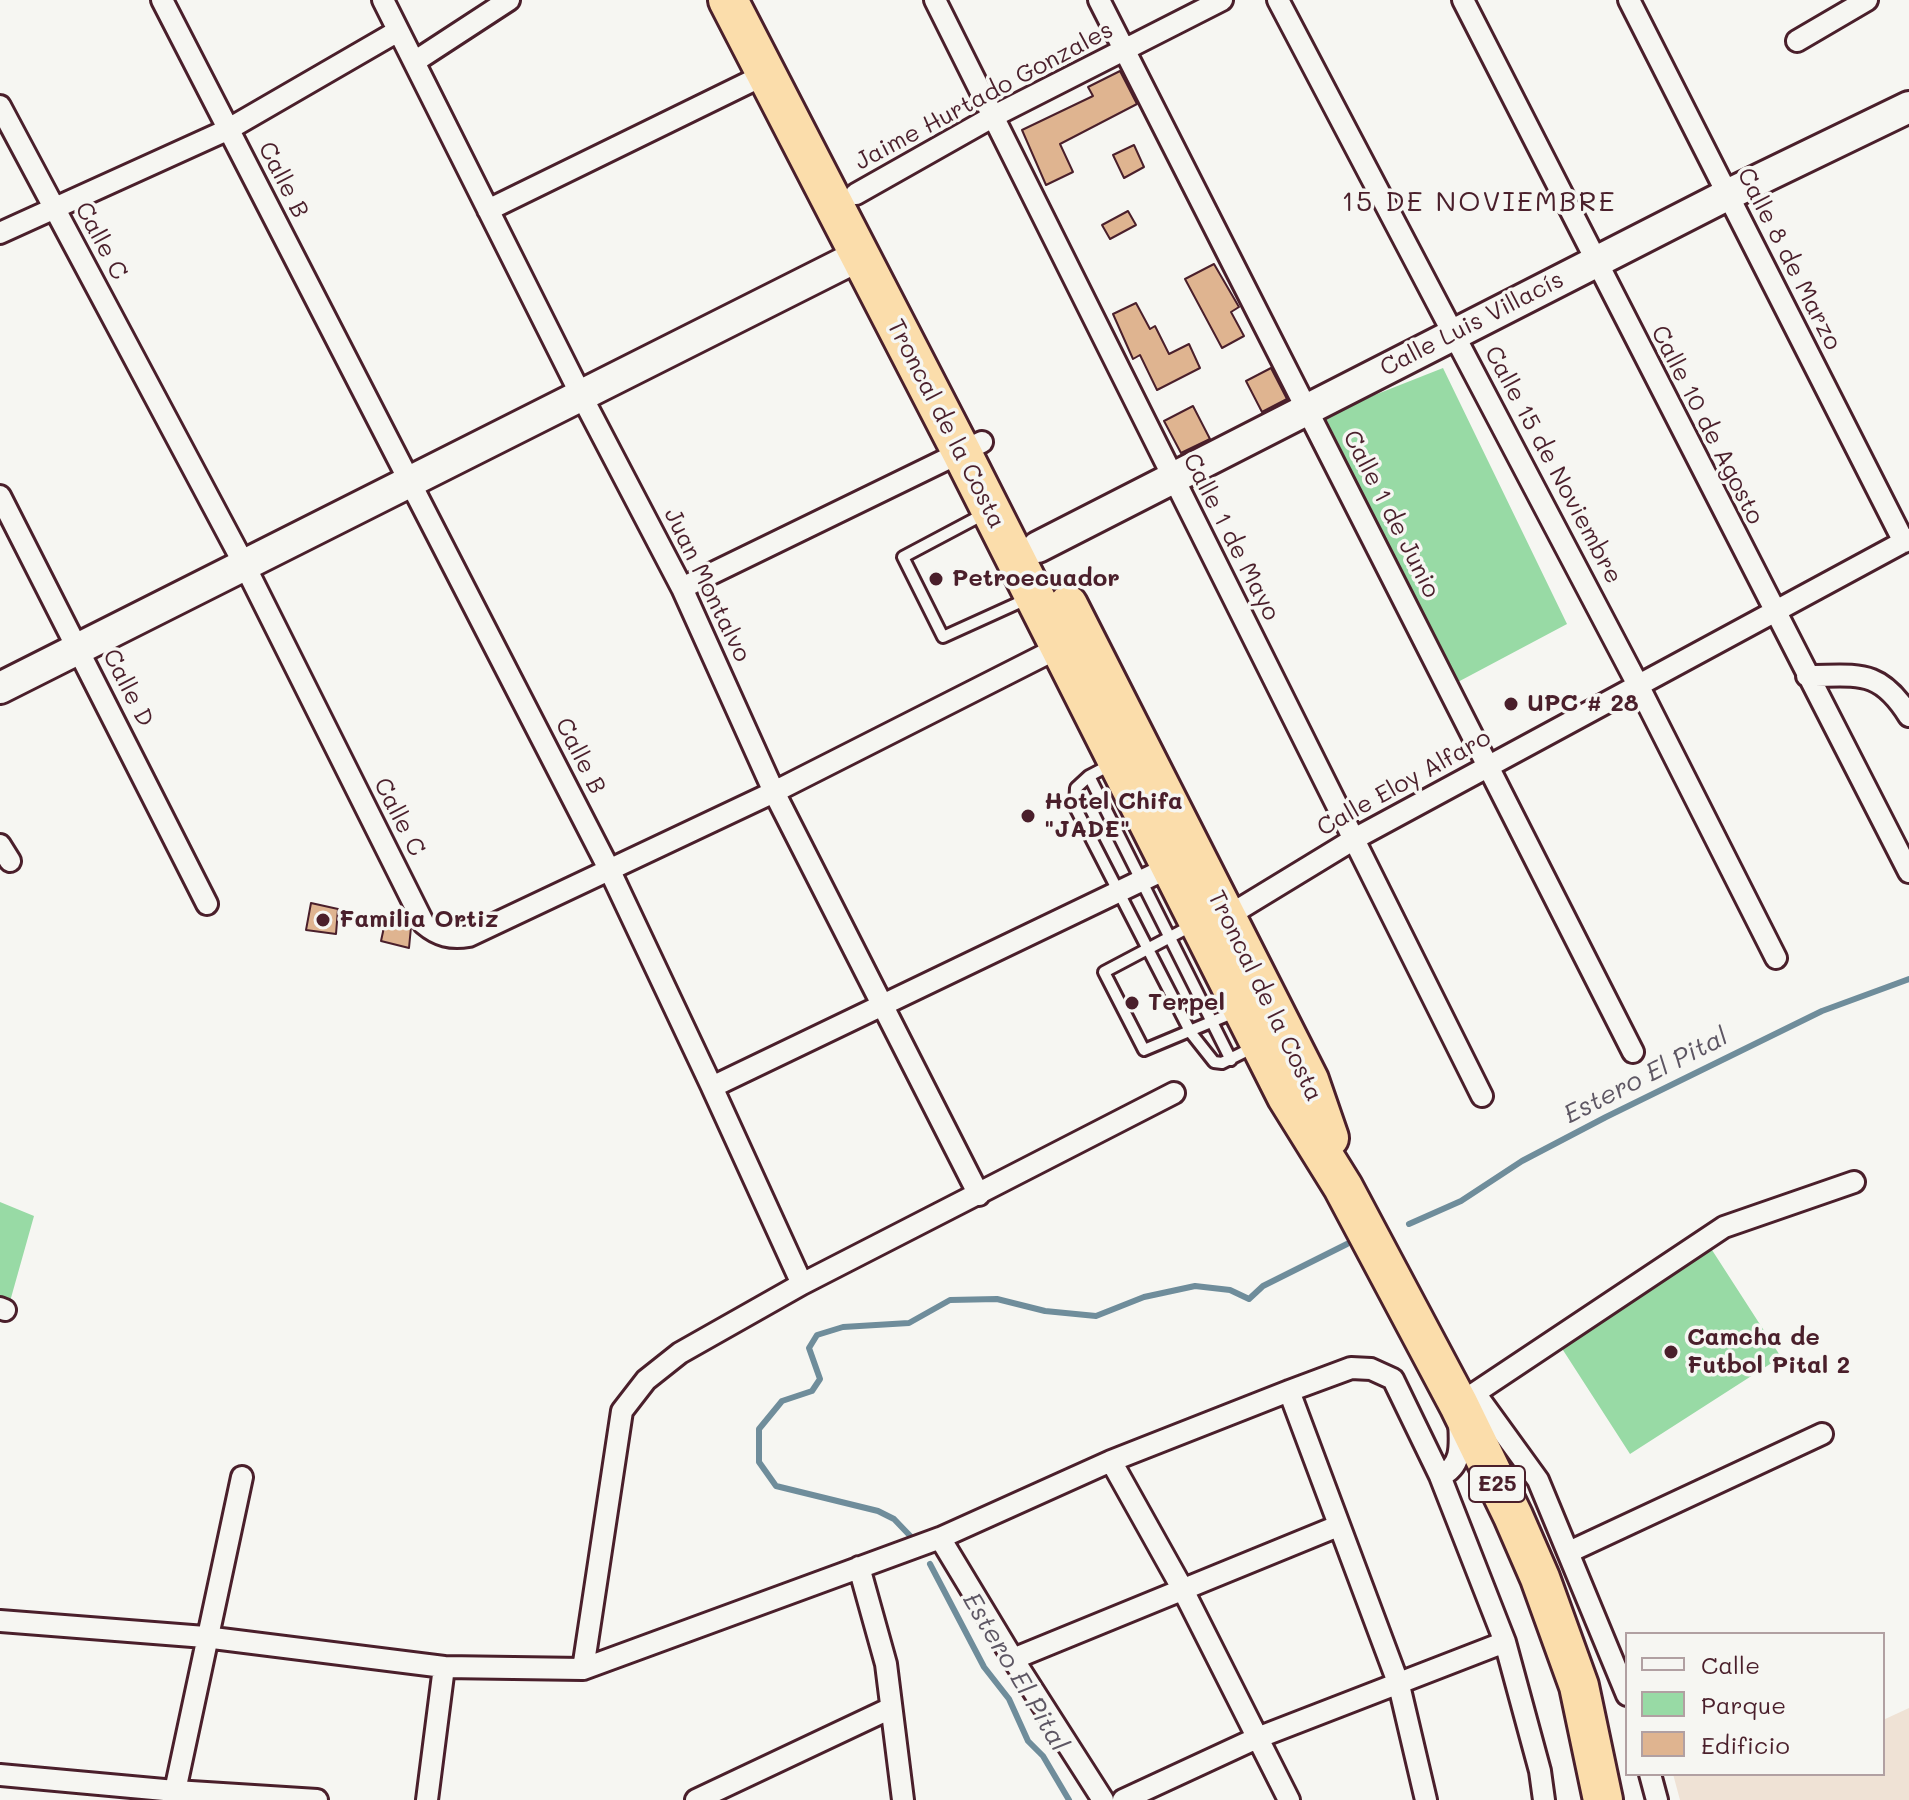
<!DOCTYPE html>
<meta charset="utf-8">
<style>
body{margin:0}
#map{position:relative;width:1909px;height:1800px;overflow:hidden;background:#f6f6f2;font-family:Mali,sans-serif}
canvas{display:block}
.legend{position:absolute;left:1625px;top:1632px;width:260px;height:144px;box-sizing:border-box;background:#f6f6f2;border:2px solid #b1a0a2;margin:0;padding:10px 14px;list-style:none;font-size:24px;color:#4a1f2b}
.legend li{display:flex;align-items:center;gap:16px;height:40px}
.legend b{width:40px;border:2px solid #b1a0a2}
</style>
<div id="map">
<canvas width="1909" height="1800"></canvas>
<ul class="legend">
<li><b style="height:10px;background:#f6f6f2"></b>Calle</li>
<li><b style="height:22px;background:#98daa5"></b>Parque</li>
<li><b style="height:22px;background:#dfb490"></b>Edificio</li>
</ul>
</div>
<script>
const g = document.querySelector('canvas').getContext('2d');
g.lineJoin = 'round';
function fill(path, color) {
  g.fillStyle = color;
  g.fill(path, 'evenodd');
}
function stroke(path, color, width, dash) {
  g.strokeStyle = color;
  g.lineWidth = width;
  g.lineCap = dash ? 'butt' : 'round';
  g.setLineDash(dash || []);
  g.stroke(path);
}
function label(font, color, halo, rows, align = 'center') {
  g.font = font + ' Mali,sans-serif';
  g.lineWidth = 7;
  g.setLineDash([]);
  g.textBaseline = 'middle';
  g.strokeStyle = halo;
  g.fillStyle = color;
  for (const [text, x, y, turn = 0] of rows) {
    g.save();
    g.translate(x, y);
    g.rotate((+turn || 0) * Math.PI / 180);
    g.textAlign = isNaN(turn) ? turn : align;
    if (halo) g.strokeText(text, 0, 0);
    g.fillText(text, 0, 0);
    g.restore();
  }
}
const built = new Path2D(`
 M1909,1708V1800H1680L1673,1774H1883V1720Z`);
const green = new Path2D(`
 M1443,368L1567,624L1456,683L1324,415Z
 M0,1202L34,1216L9,1305L0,1303Z
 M1712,1250L1781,1357L1630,1454L1561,1347Z`);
const stream = new Path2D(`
 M1409,1224L1461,1201L1522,1161L1606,1117L1822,1011L1909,979
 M916,1542L894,1519L878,1511L776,1486L759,1462V1429L782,1401L812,1391L820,1379L809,1348L817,1335L843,1327L909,1323L950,1300L997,1299L1045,1311L1096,1316L1144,1297L1195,1286L1230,1290L1249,1299L1263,1286L1347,1244
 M930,1564L984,1667L1009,1699L1028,1741L1043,1756L1069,1800`);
const building = new Path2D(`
 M1120,71L1137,104L1060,144L1073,172L1046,185L1022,130L1093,96L1088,87Z
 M1134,145L1144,167L1124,178L1113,155Z
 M1128,211L1136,225L1110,239L1102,225Z
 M1214,264L1239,307L1231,312L1244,336L1222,348L1185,279Z
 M1136,303L1150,329L1155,326L1169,354L1189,344L1200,368L1157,390L1140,355L1133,359L1113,314Z
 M1271,368L1287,399L1262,412L1246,381Z
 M1193,406L1210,439L1181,453L1164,421Z
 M311,903L338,909L336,934L306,930Z
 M406,916L411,927L409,948L381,941L386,918Z`);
const lane = new Path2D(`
 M984,514L903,557L943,637L1029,598
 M1112,764L1089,776L1231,1060
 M1089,776L1076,788L1075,807L1191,1033L1214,1062L1222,1063L1254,1047
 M1191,926L1104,972L1144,1050L1235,1012`);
const street = new Path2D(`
 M162,0L610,871L712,1087L1172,866
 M383,0L581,395L682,588L774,792L979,1195
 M935,0L1482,1096
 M1099,0L1633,1052
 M1278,0L1638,685L1776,958
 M1463,0L1909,872
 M1629,0L1904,542
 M1797,41L1867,0
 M414,62L509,0
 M0,106L244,564L424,924C438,936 451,939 469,936L774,792L1060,647
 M856,194L994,116L1222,0
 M488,210L766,74
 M0,233L227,130L398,31
 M0,496L207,904
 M682,588L982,442
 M1807,676C1858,676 1879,668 1909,716
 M0,845L10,861
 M1228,916L1356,838L1909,539
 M712,1087L802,1284
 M0,1308L5,1310
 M1289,1391L1399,1685L1426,1800
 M1475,1393L1538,1480L1627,1695
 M1111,1461L1182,1588L1289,1800
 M1440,1476C1469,1464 1457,1431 1459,1405L1475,1393L1724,1227L1854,1182
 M242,1477L175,1791L317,1800
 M940,1538L1013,1659L1338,1526
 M1569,1552L1822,1434
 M859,1567L886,1664L903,1800
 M0,1621L205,1637L444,1667L583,1669L940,1538L1111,1461L1289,1391L1351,1368L1371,1369L1393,1379L1440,1476L1505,1642L1540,1771L1544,1800
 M1013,1659L1103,1800
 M583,1669L622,1411L646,1380L680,1353L802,1284L1174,1093
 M1650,1774L1657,1800
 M0,1775L175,1791L174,1800
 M427,1800L444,1667
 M696,1800L891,1708
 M1123,1800L1257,1738L1505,1642`);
const secondary = new Path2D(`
 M1038,547L1727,195L1909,107
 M0,688L860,255`);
const highway = new Path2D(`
 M728,0L962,453L1287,1097L1343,1187L1459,1405L1513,1516L1540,1578L1579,1686L1603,1800
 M1068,605L1309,1080L1329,1138`);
const markers = [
 [936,579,8,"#4a1f2b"],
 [1511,704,8,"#4a1f2b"],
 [1028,816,8,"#4a1f2b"],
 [323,920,8,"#4a1f2b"],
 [1132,1003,8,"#4a1f2b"],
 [1671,1352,8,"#4a1f2b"]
];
const shields = [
 [1497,1484,56]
];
const shieldNames = [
 ["E25",1497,1484]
];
const streetNames = [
 ["Jaime Hurtado Gonzales",984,96,-28],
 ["Calle B",283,180,63],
 ["Calle C",101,241,62],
 ["Calle 8 de Marzo",1789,259,63],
 ["Calle Luis Villacís",1472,324,-27],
 ["Troncal de la Costa",946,424,63],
 ["Calle 10 de Agosto",1707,425,63],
 ["Calle 15 de Noviembre",1553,465,62],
 ["Calle 1 de Junio",1391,514,63],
 ["Calle 1 de Mayo",1231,537,63],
 ["Juan Montalvo",707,585,64],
 ["Calle D",128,688,63],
 ["Calle B",580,756,63],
 ["Calle Eloy Alfaro",1404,783,-29],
 ["Calle C",399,817,63],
 ["Troncal de la Costa",1265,996,64]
];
const poiNames = [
 ["Petroecuador",952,579],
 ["UPC # 28",1527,704],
 ["Hotel Chifa",1044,802],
 ["\"JADE\"",1044,830],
 ["Familia Ortiz",339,920],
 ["Terpel",1148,1003],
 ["Camcha de",1687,1338],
 ["Futbol Pital 2",1687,1366]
];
const waterNames = [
 ["Estero El Pital",1646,1076,-27],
 ["Estero El Pital",1015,1672,59]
];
const quarterNames = [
 ["15 DE NOVIEMBRE",1479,202]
];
fill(built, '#efe2d5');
fill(green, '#98daa5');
stroke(stream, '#6f8d9b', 6);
fill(building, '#dfb490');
stroke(building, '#4a1f2b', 2);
stroke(lane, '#4a1f2b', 16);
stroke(street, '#4a1f2b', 26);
stroke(secondary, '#4a1f2b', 36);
stroke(highway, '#4a1f2b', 44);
stroke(lane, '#f6f6f2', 10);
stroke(street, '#f6f6f2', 20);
stroke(secondary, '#f6f6f2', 30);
stroke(highway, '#fbddab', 38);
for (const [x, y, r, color] of markers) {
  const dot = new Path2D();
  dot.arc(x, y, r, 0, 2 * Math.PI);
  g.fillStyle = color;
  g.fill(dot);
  stroke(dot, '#f6f6f2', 3);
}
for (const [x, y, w] of shields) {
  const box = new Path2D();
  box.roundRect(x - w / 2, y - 18, w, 36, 6);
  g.fillStyle = '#f6f6f2';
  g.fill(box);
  stroke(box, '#4a1f2b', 2);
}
label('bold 22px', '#4a1f2b', null, shieldNames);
label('24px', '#4a1f2b', '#f6f6f2', streetNames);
label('bold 24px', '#4a1f2b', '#f6f6f2', poiNames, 'left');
label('italic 26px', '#5d5663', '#f6f6f2', waterNames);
g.letterSpacing = '2px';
label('28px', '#4a1f2b', '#f6f6f2', quarterNames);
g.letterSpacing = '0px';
</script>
